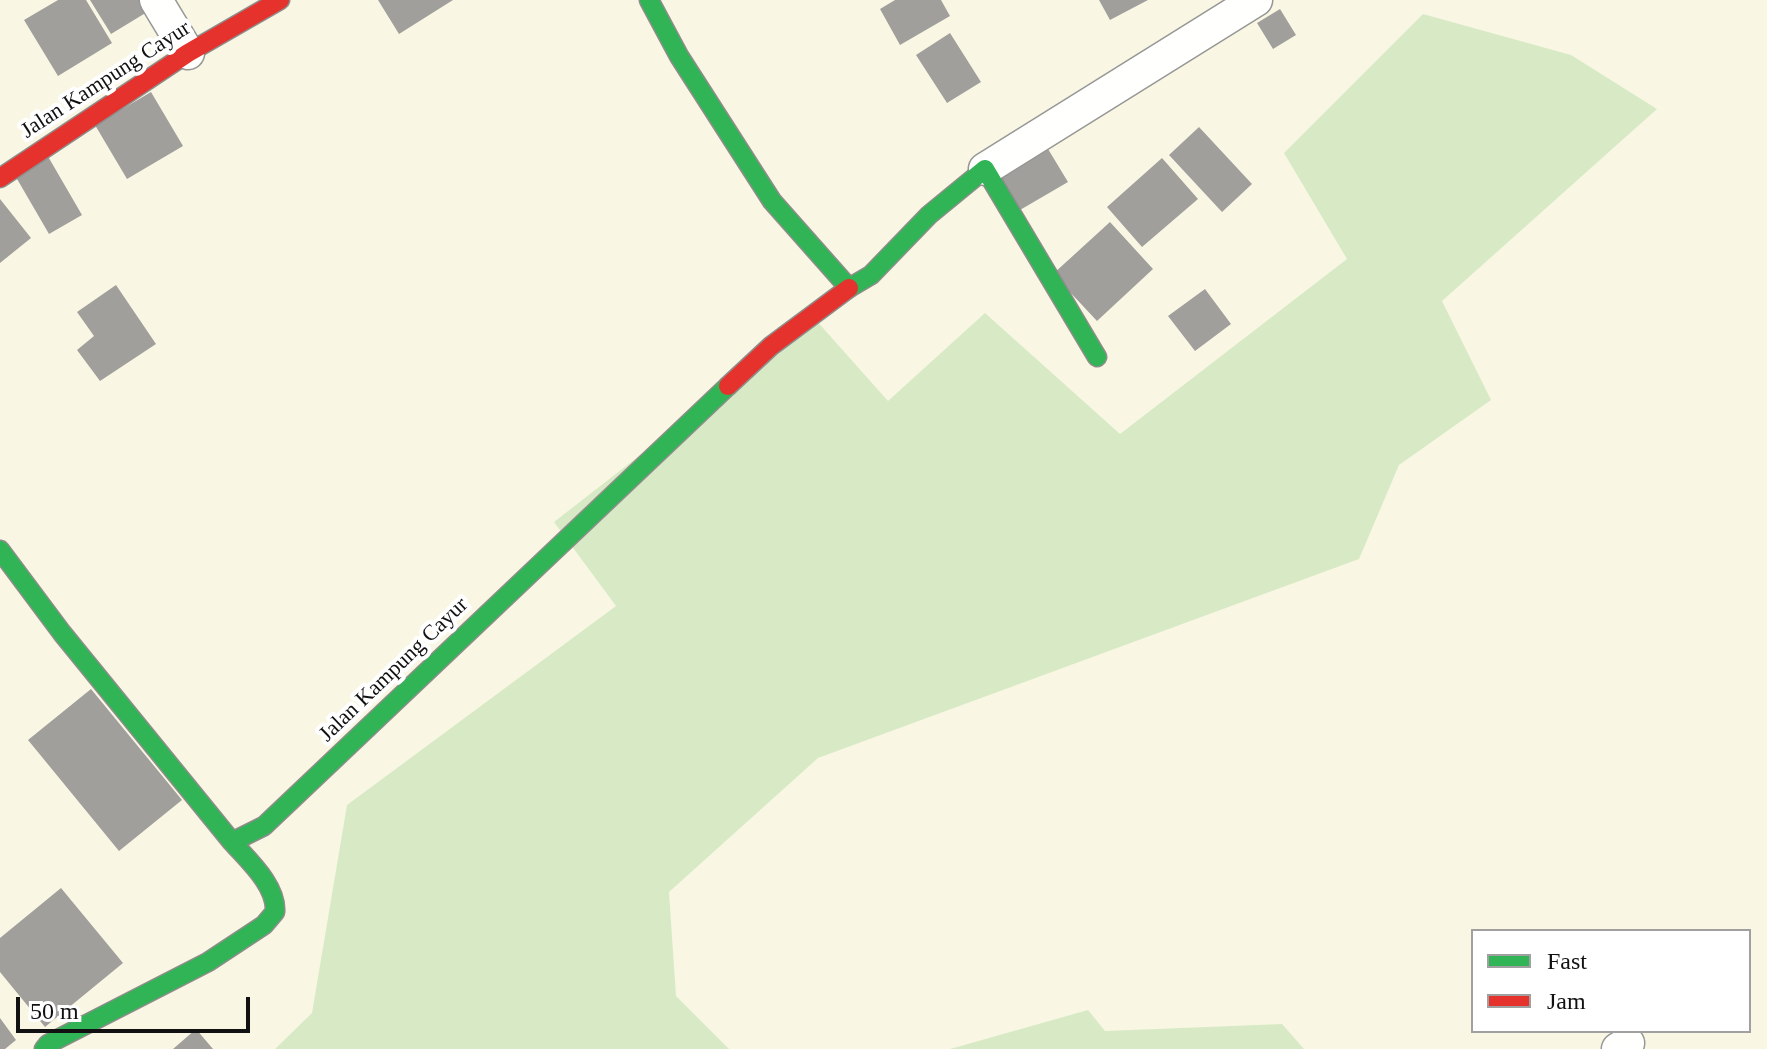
<!DOCTYPE html>
<style>
body{margin:0}
#map{position:relative;width:1767px;height:1049px;overflow:hidden;background:#fdfcf7;font-family:"Times New Roman",serif}
canvas{display:block}
.legend{position:absolute;left:1471px;top:929px;width:280px;height:104px;box-sizing:border-box;background:#fff;border:2px solid #a0a0a0;margin:0;padding:10px 14px;list-style:none;font-size:24px;color:#111}
.legend li{display:flex;align-items:center;gap:16px;height:40px}
.legend b{width:40px;border:2px solid #a0a0a0}
.scale{position:absolute;left:16px;top:997px;width:234px;height:36px;box-sizing:border-box;border:4px solid #111;border-top:0;padding-left:10px;font-size:24px;line-height:28px;white-space:nowrap;color:#111;-webkit-text-stroke:6px #fff;paint-order:stroke}
</style>
<div id="map">
<canvas width="1767" height="1049"></canvas>
<ul class="legend">
<li><b style="height:10px;background:#30b455"></b>Fast</li>
<li><b style="height:10px;background:#e5322d"></b>Jam</li>
</ul>
<div class="scale">50 m</div>
</div>
<script>
const g = document.querySelector('canvas').getContext('2d');
g.lineJoin = 'round';
function fill(path, color) {
  g.fillStyle = color;
  g.fill(path, 'evenodd');
}
function stroke(path, color, width, dash) {
  g.strokeStyle = color;
  g.lineWidth = width;
  g.lineCap = dash ? 'butt' : 'round';
  g.setLineDash(dash || []);
  g.stroke(path);
}
function label(font, color, halo, rows, align = 'center') {
  g.font = font + ' "Times New Roman",serif';
  g.lineWidth = 8;
  g.setLineDash([]);
  g.textBaseline = 'middle';
  g.strokeStyle = halo;
  g.fillStyle = color;
  for (const [text, x, y, turn = 0] of rows) {
    g.save();
    g.translate(x, y);
    g.rotate((+turn || 0) * Math.PI / 180);
    g.textAlign = isNaN(turn) ? turn : align;
    if (halo) g.strokeText(text, 0, 0);
    g.fillText(text, 0, 0);
    g.restore();
  }
}
const farmland = new Path2D(`
 M0,0H1767V1049H0ZM1473,931H1749V1031H1473Z`);
const forest = new Path2D(`
 M1423,14L1571,55L1657,109L1442,301L1491,400L1399,465L1359,559L818,758L669,892L676,996L729,1049H275L312,1013L347,805L616,606L554,522L815,319L888,401L985,313L1120,434L1347,259L1284,153Z
 M1088,1010L1105,1031L1282,1024L1304,1049H950Z`);
const building = new Path2D(`
 M58,0H86L112,43L58,76L24,20Z
 M90,0H153L157,6L111,34Z
 M378,0H453L399,34Z
 M895,0H941L950,16L900,45L880,9Z
 M1099,0H1148L1110,20Z
 M1280,9L1296,35L1273,49L1257,23Z
 M950,33L981,82L947,103L916,55Z
 M151,92L183,146L127,179L95,125Z
 M1199,127L1252,184L1222,212L1169,155Z
 M1045,144L1068,182L1020,210L997,173Z
 M46,153L82,215L49,234L13,172Z
 M1162,158L1198,199L1142,247L1107,207Z
 M0,199L31,238L0,263Z
 M1110,222L1153,269L1097,321L1053,274Z
 M116,285L156,344L100,381L77,350L94,336L77,312Z
 M1205,289L1231,324L1195,351L1168,316Z
 M91,689L182,800L119,851L28,740Z
 M61,888L123,963L45,1027L0,972V938Z
 M0,1018L16,1040L5,1049H0Z
 M196,1029L213,1049H173Z`);
const street = new Path2D(`
 M156,0L188,53
 M985,169L1256,0
 M1618,1049L1628,1043`);
const fast = new Path2D(`
 M649,0L679,56L772,201L849,288L871,275L929,215L985,169L1097,357
 M0,550L62,633L232,842
 M44,1049L48,1044L208,962L264,925L275,912C277,886 248,860 232,842L264,826L728,386`);
const jam = new Path2D(`
 M0,178L188,53L280,0
 M728,386L771,346L849,288`);
const streetNames = [
 ["Jalan Kampung Cayur",106,80,-33],
 ["Jalan Kampung Cayur",394,670,-44]
];
fill(farmland, '#f9f7e4');
fill(forest, '#d8eac5');
fill(building, '#a19f9c');
stroke(street, '#979795', 35);
stroke(fast, '#8e8d8b', 21);
stroke(jam, '#8e8d8b', 21);
stroke(street, '#fffffe', 32);
stroke(fast, '#30b455', 18);
stroke(jam, '#e5322d', 18);
label('22px', '#111', '#fff', streetNames);
</script>
